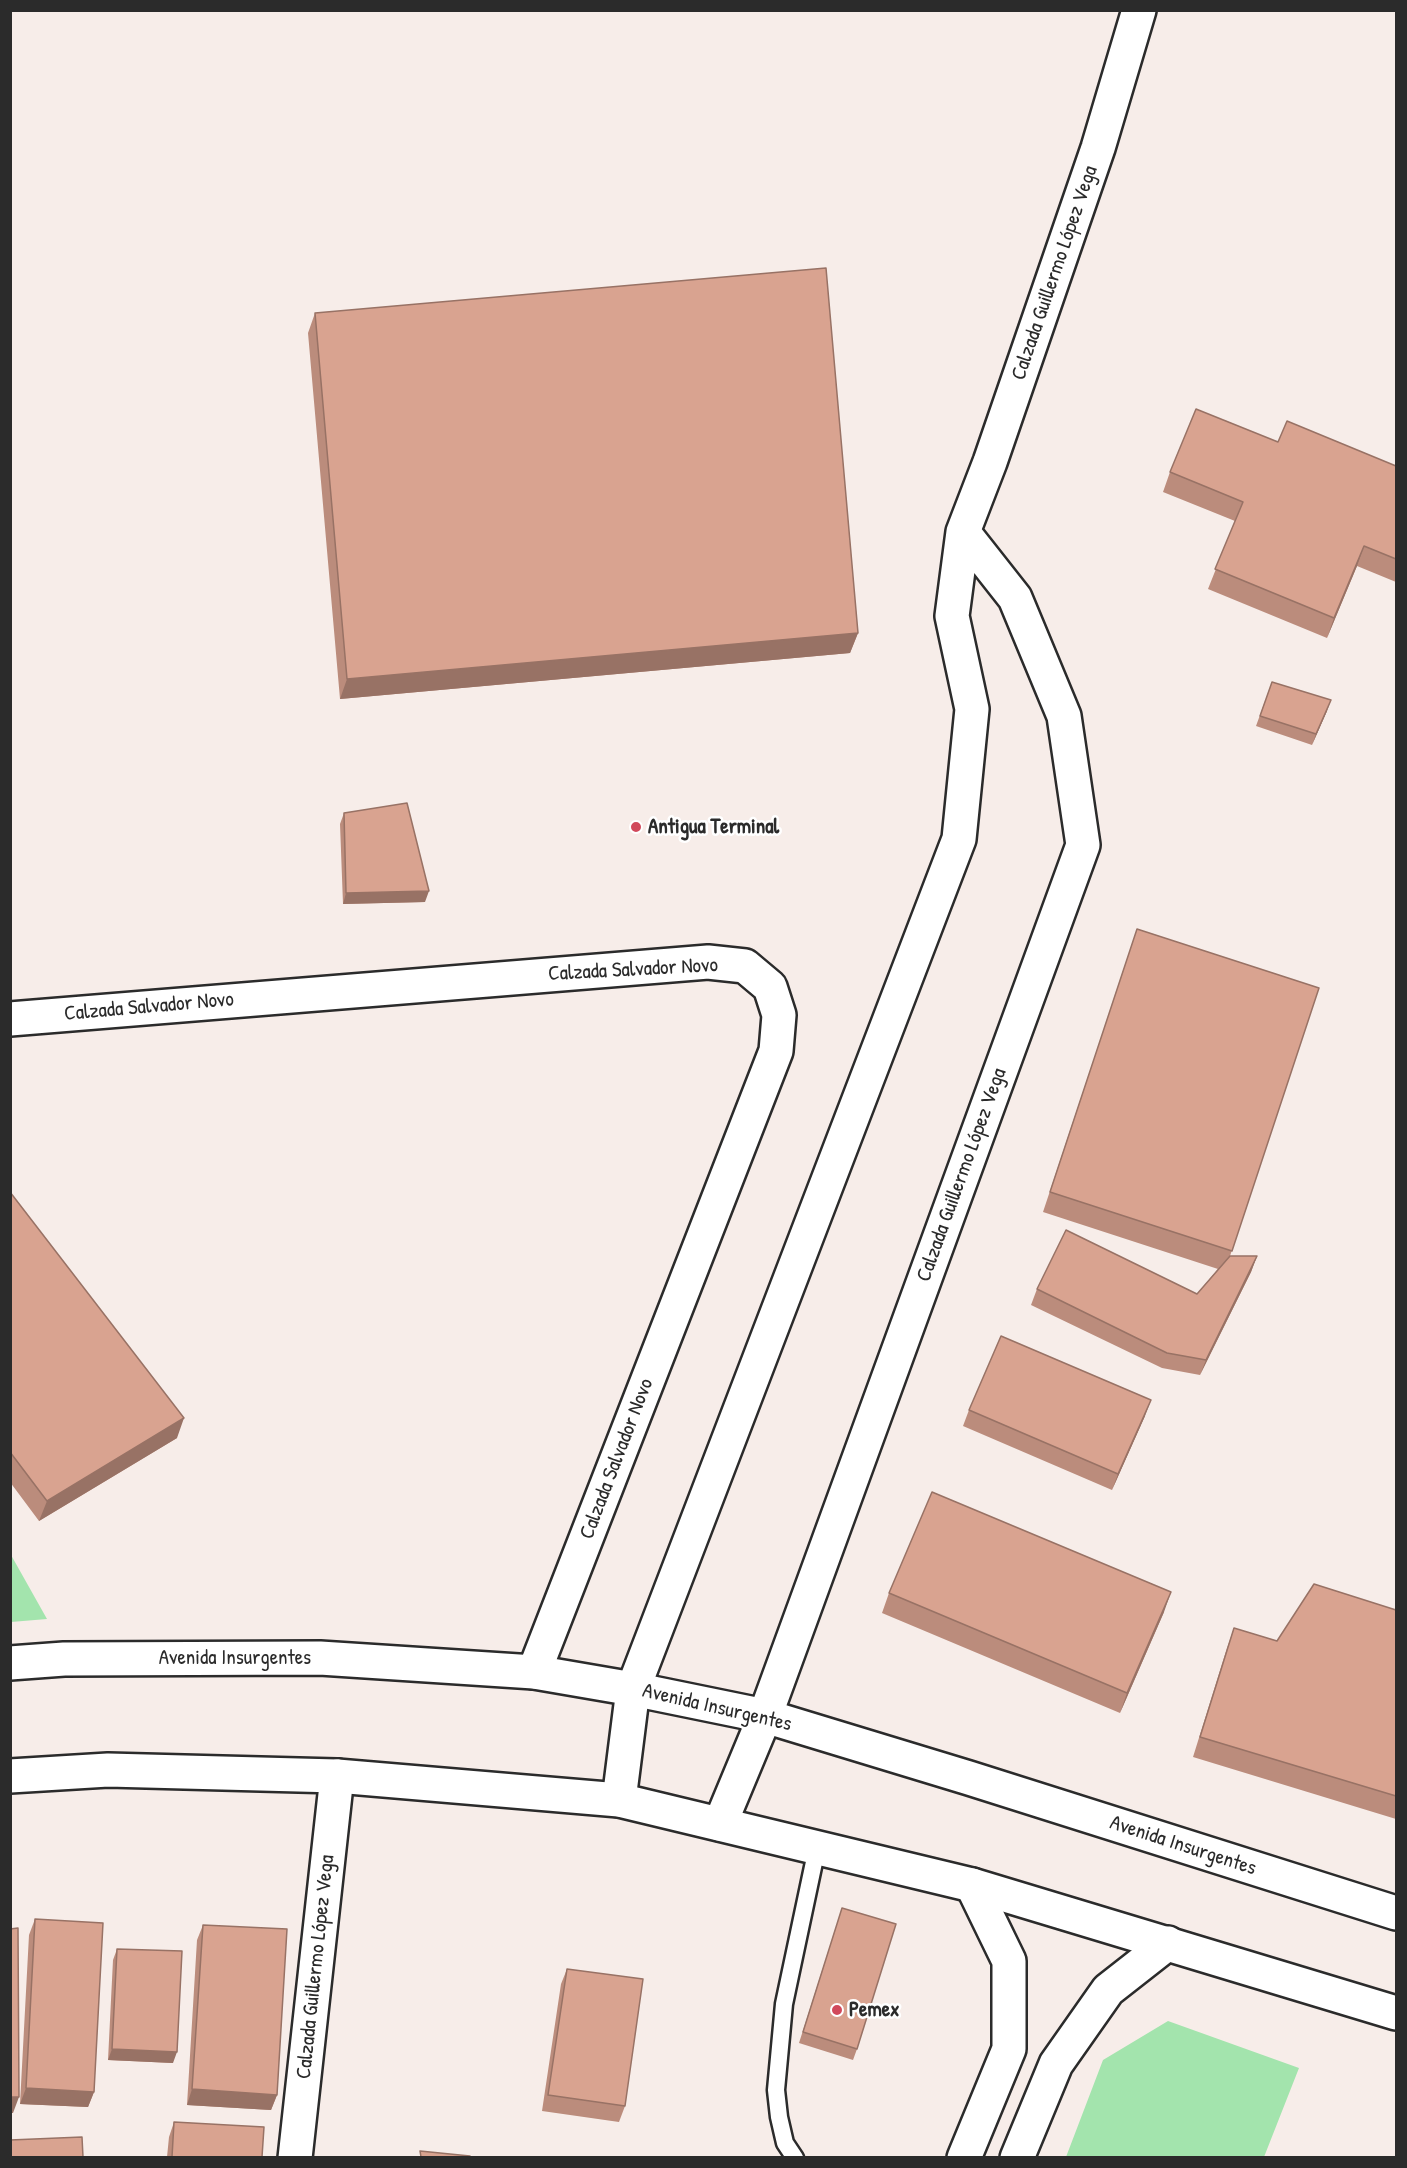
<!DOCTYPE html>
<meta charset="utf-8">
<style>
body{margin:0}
#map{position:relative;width:1407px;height:2168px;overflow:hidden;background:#f7ede9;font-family:"Patrick Hand",sans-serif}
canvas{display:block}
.frame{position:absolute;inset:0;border:12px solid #2b2b2b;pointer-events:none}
</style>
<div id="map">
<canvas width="1407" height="2168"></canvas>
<div class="frame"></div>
</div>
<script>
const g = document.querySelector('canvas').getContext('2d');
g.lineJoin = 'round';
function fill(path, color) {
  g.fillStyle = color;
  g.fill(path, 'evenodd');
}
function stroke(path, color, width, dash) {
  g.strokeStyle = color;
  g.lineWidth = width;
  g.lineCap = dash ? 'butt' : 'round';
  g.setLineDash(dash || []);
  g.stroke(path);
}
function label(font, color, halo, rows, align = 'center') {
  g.font = font + ' "Patrick Hand",sans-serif';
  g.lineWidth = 5;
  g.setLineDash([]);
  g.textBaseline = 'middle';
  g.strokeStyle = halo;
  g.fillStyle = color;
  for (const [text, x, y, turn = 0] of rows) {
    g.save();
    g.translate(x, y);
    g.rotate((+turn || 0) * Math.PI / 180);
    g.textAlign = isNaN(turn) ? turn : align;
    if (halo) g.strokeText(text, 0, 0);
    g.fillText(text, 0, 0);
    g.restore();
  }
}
const green = new Path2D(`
 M10,1555H11L47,1619L11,1622Z
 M1168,2021L1299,2068L1264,2157H1066L1103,2060Z`);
const lane = new Path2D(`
 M795,2158L785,2143L779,2117L776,2090L784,2004L817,1848`);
const street = new Path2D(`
 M10,1019L708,962L745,966L770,987L779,1015L776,1051L534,1672
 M619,1800L633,1689L959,839L972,709L952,616L963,532L990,462L1098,148L1139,10
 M720,1824L765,1716L1083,845L1064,716L1015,598L963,532
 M295,2158L337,1776`);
const secondary = new Path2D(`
 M964,2158L1009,2049V1961L972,1885
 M1017,2158L1056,2064L1108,1990L1168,1943`);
const primary = new Path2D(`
 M10,1663L64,1659L320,1658L534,1672L633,1689L765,1716L969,1778L1396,1913
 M10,1776L108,1770L337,1776L619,1800L972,1885L1396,2013`);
const wall = new Path2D(`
 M315,313L858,633L850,653L340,699L308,333Z
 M1278,442L1396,466V582L1357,566L1327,638L1208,589L1235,521L1163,492L1170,472Z
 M1272,682L1327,711L1312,745L1256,726Z
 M344,813L425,902L343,904L340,824Z
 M1137,929L1319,988L1230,1256H1257L1251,1272L1200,1375L1162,1368L1031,1305L1037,1289L1197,1294L1218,1269L1043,1212Z
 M10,1192L177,1438L39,1521L10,1482Z
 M969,1410L1145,1416L1112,1490L963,1426Z
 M889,1593L1164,1612L1120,1713L882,1613Z
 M1396,1610V1819L1193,1757L1227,1648L1234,1628L1277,1641Z
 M842,1908L857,2049L853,2060L799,2043Z
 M35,1919L94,2092L88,2107L20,2104L29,1935Z
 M203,1925L277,2095L271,2110L187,2105L197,1940Z
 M117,1949L173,2063L108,2060L113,1960Z
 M567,1969L625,2106L619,2122L542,2111L561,1984Z
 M174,2122L262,2157H167L169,2137Z`);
const shadedWall = new Path2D(`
 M1364,546L1357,566L1327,638L1334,618Z
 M858,633L850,653L340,699L347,679Z
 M1331,700L1327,711L1312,745L1316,734Z
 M429,891L425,902L343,904L346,893Z
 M1257,1256L1251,1272L1200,1375L1206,1360Z
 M1151,1400L1145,1416L1112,1490L1118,1474Z
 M184,1418L177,1438L39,1521L47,1501Z
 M1171,1592L1164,1612L1120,1713L1127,1693Z
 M112,2049L177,2052L173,2063L108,2060Z
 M26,2088L94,2092L88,2107L20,2104Z
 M192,2089L277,2095L271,2110L187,2105Z
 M10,2097H19L13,2113H10Z`);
const building = new Path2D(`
 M826,268L858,633L347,679L315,313Z
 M1196,409L1278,442L1287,421L1396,466V559L1364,546L1334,618L1215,569L1243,502L1170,472Z
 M1272,682L1331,700L1316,734L1260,716Z
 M407,803L429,891L346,893L344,813Z
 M1137,929L1319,988L1232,1251L1050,1192Z
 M10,1192L184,1418L47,1501L10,1452Z
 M1066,1230L1197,1294L1230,1256H1257L1206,1360L1167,1353L1037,1289Z
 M1001,1336L1151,1400L1118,1474L969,1410Z
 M932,1492L1171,1592L1127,1693L889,1593Z
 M1314,1584L1396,1610V1796L1200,1737L1234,1628L1277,1641Z
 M842,1908L896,1924L857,2049L803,2032Z
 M35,1919L103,1923L94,2092L26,2088Z
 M203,1925L287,1929L277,2095L192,2089Z
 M18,1928L19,2097H10V1929Z
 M117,1949L182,1951L177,2052L112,2049Z
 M567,1969L643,1979L625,2106L548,2095Z
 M174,2122L264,2127L262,2157H172Z
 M82,2137L83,2157H10V2140Z
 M420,2151L470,2156V2157H421Z`);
const markers = [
 [636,827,6,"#d1495b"],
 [837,2010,6,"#d1495b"]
];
const streetNames = [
 ["Calzada Guillermo López Vega",1055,273,-71],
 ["Calzada Salvador Novo",633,970,-3],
 ["Calzada Salvador Novo",149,1007,-5],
 ["Calzada Guillermo López Vega",962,1175,-70],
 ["Calzada Salvador Novo",617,1459,-69],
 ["Avenida Insurgentes",235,1658],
 ["Avenida Insurgentes",717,1708,13],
 ["Avenida Insurgentes",1183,1846,18],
 ["Calzada Guillermo López Vega",316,1967,-84]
];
const poiNames = [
 ["Antigua Terminal",648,827],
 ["Pemex",849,2010]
];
fill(green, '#a3e4ad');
stroke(lane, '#2b2b2b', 21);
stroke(street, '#2b2b2b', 38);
stroke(secondary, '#2b2b2b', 38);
stroke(primary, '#2b2b2b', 38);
stroke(lane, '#fff', 16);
stroke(street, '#fff', 33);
stroke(secondary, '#fff', 33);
stroke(primary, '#fff', 33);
fill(wall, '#bb8c7c');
fill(shadedWall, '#987265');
fill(building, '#d9a390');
stroke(building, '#987265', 1.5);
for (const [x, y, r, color] of markers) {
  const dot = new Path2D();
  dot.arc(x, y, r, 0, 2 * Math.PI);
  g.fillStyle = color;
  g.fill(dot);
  stroke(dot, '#fff', 2);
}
label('21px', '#2b2b2b', '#fff', streetNames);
label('bold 21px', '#2b2b2b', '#fff', poiNames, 'left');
</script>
